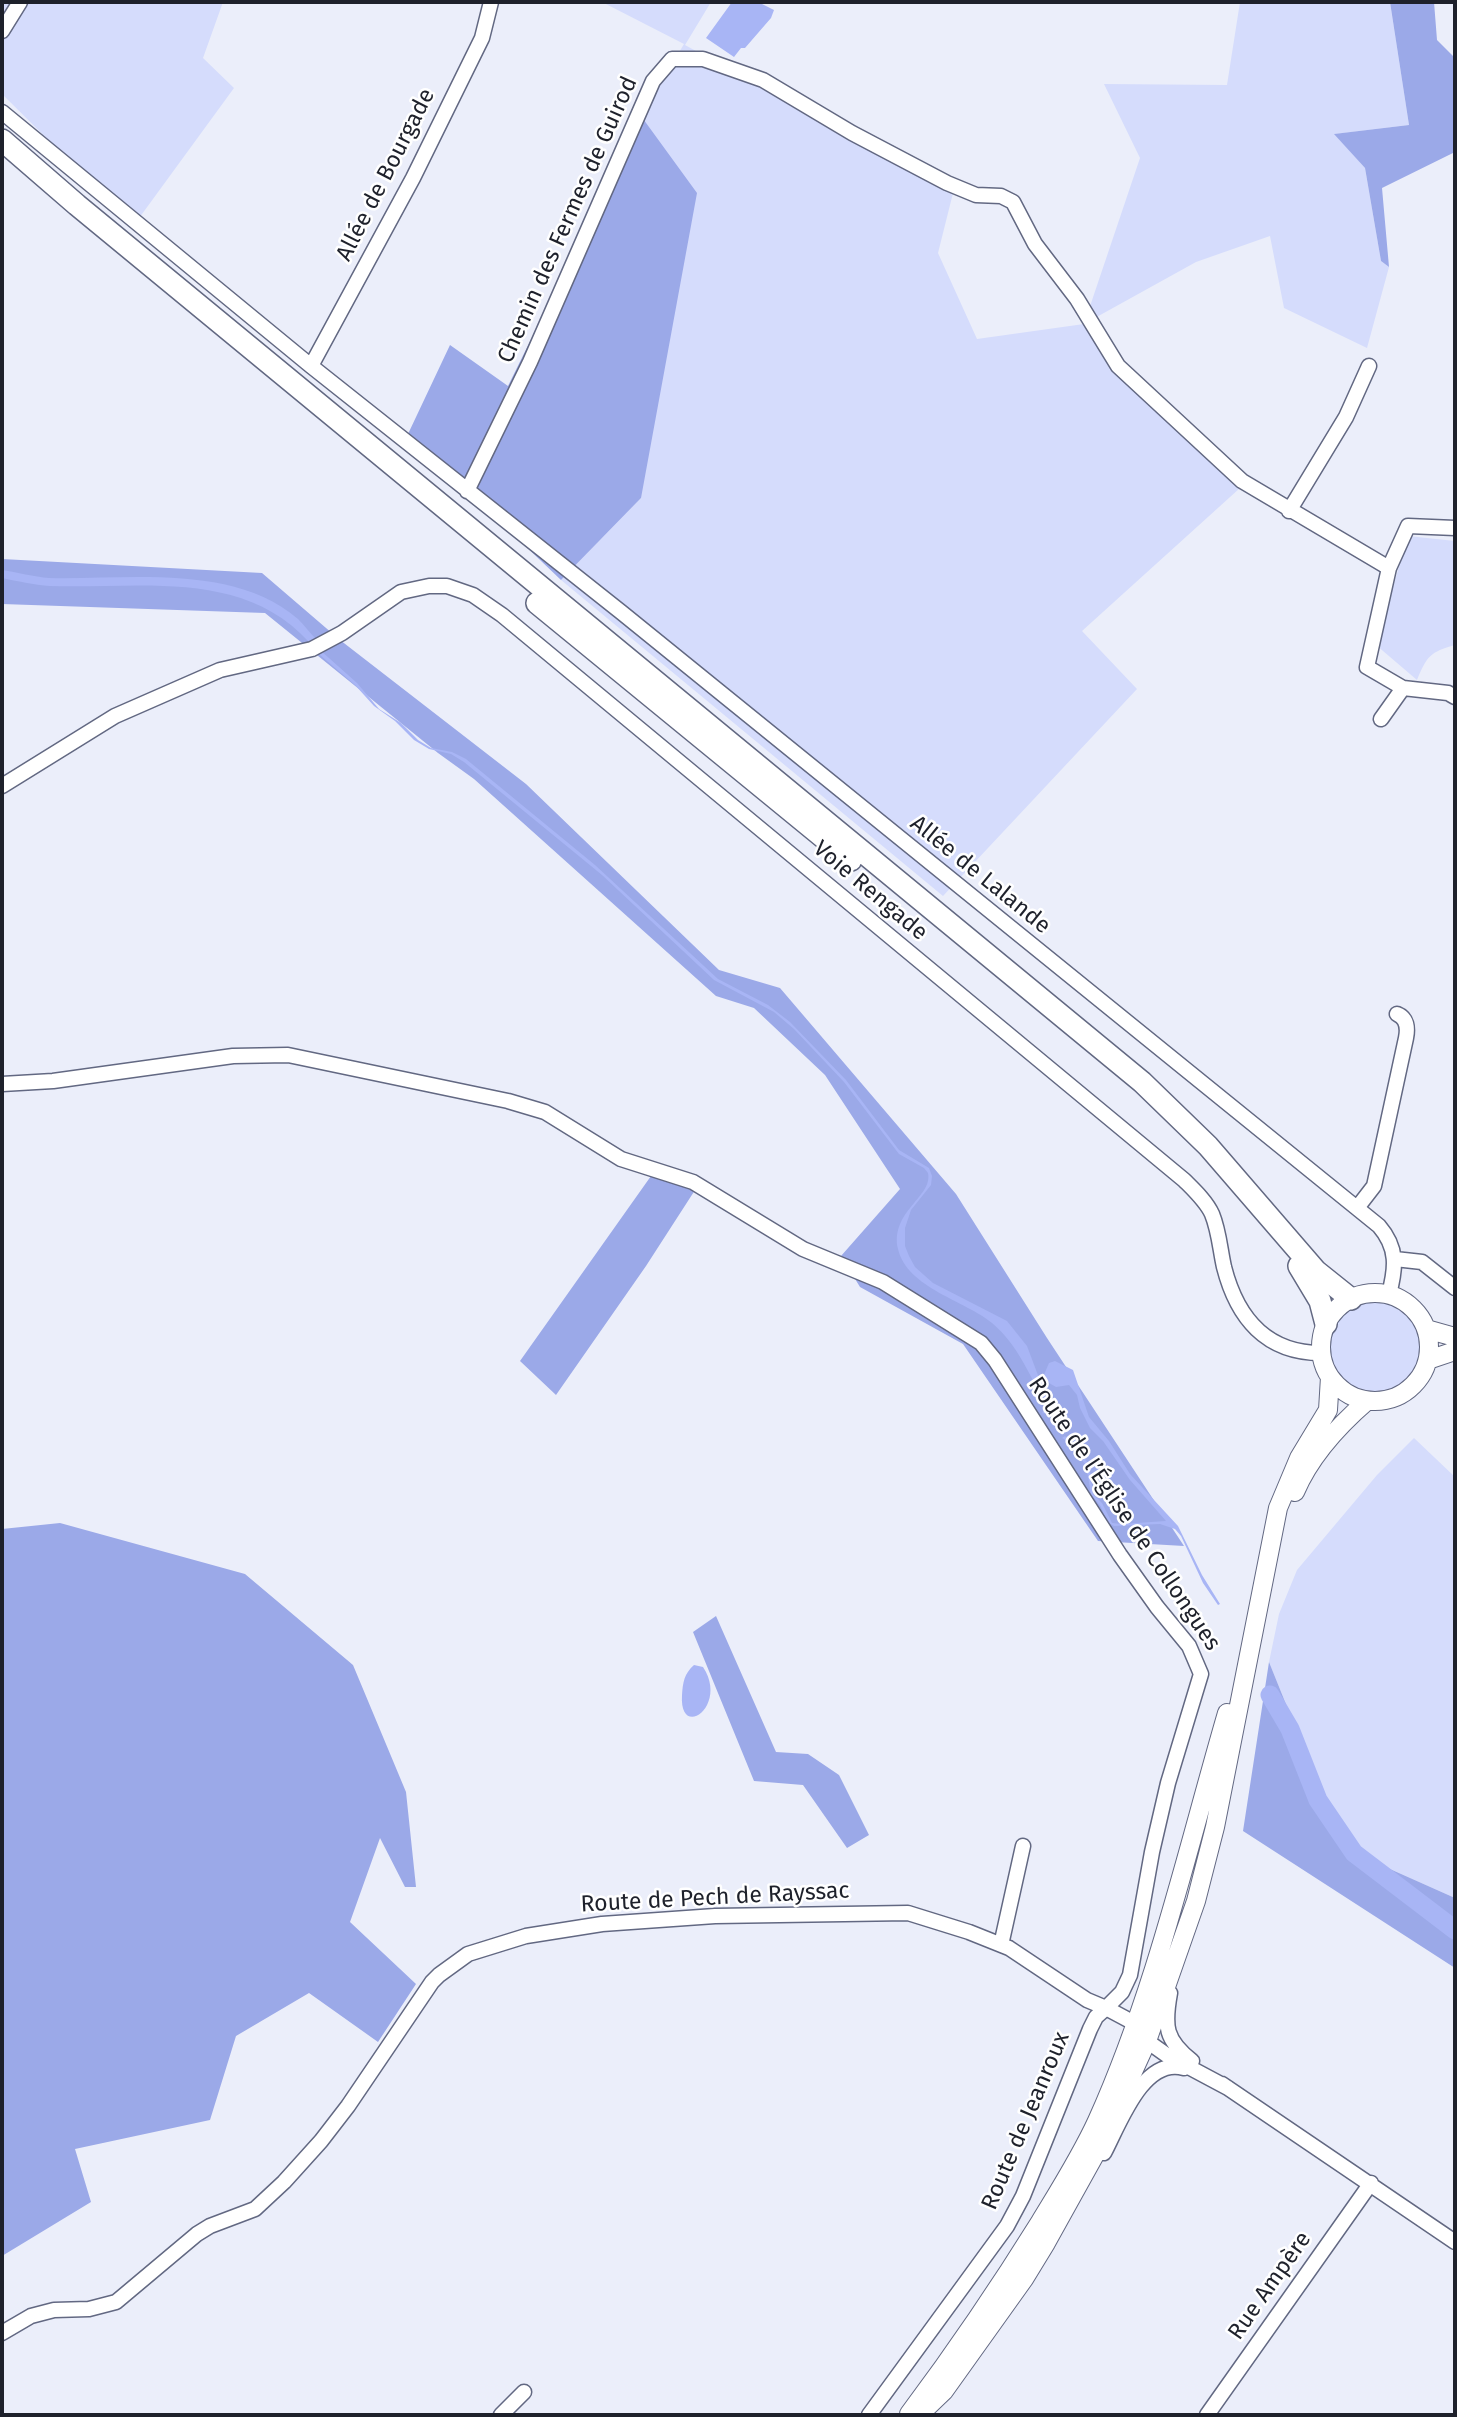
<!DOCTYPE html>
<meta charset="utf-8">
<style>
body{margin:0}
#map{position:relative;width:1457px;height:2417px;overflow:hidden;background:#ebeefa;font-family:"Fira Sans",sans-serif}
canvas{display:block}
.frame{position:absolute;inset:0;border:4px solid #1e212b;pointer-events:none}
</style>
<div id="map">
<canvas width="1457" height="2417"></canvas>
<div class="frame"></div>
</div>
<script>
const g = document.querySelector('canvas').getContext('2d');
g.lineJoin = 'round';
function fill(path, color) {
  g.fillStyle = color;
  g.fill(path, 'evenodd');
}
function stroke(path, color, width, dash) {
  g.strokeStyle = color;
  g.lineWidth = width;
  g.lineCap = dash ? 'butt' : 'round';
  g.setLineDash(dash || []);
  g.stroke(path);
}
function label(font, color, halo, rows, align = 'center') {
  g.font = font + ' "Fira Sans",sans-serif';
  g.lineWidth = 5;
  g.setLineDash([]);
  g.textBaseline = 'middle';
  g.strokeStyle = halo;
  g.fillStyle = color;
  for (const [text, x, y, turn = 0] of rows) {
    g.save();
    g.translate(x, y);
    g.rotate((+turn || 0) * Math.PI / 180);
    g.textAlign = isNaN(turn) ? turn : align;
    if (halo) g.strokeText(text, 0, 0);
    g.fillText(text, 0, 0);
    g.restore();
  }
}
const green = new Path2D(`
 M2,2H223L203,58L234,88L134,225L2,94Z
 M602,2H711L685,45L953,193L938,253L977,339L1084,324L1140,158L1104,84L1227,85L1240,2H1390L1409,125L1335,134L1365,168L1381,261L1389,267L1367,348L1284,308L1270,236L1196,262L1084,324L1112,367L1240,488L1082,631L1137,689L943,896L561,580L641,498V116L684,44Z
 M1408,536L1455,541V645C1430,652 1427,656 1417,680L1376,645Z
 M1329 1347a46 46 0 1 1 92 0a46 46 0 1 1-92 0Z
 M1414,1438L1455,1477V1898L1354,1853L1327,1806L1269,1662L1279,1614L1297,1570L1377,1475Z`);
const forest = new Path2D(`
 M1390,2H1434L1437,40L1455,58V152L1382,188L1389,267L1381,261L1365,168L1334,134L1409,125Z
 M641,116L697,193L641,498L561,580L408,434L450,345L508,386Z
 M2,559L262,573L340,640L526,784L719,970L780,988L956,1194L1047,1338L1184,1546L1098,1541L963,1344L860,1287L841,1256L900,1189L825,1075L754,1008L716,996L474,779L438,753L265,613L2,604Z
 M651,1176L697,1187L646,1266L556,1395L520,1361Z
 M60,1523L245,1574L353,1665L406,1792L416,1887H405L380,1838L350,1922L416,1984L378,2042L309,1993L236,2036L210,2120L75,2149L91,2202L2,2256V1529Z
 M716,1616L776,1752L808,1754L839,1775L869,1835L847,1848L803,1785L754,1781L693,1632Z
 M1269,1662L1327,1806L1354,1853L1455,1898V1968L1243,1831Z`);
const water = new Path2D(`
 M732,2H758L774,10L771,18L745,48H741L734,57L706,38Z
 M2,570C17,572 34,577 49,578C127,580 233,563 298,619C304,625 310,633 316,639L309,642C242,568 138,589 50,586C34,585 17,581 2,578Z
 M320,650L357,683L379,709L401,723L418,740L431,748L452,752L466,759L595,865L718,979L768,1005L790,1022L846,1080L899,1150L929,1168L932,1176L931,1185L911,1210L905,1228V1246L909,1256L915,1267L933,1283L1007,1321L1027,1346L1039,1378L1043,1377L1049,1363L1055,1361L1073,1370L1089,1417L1109,1441L1130,1474L1178,1526L1202,1575L1220,1604L1218,1605L1203,1583L1181,1536L1175,1529L1160,1524L1114,1526L1107,1522L1101,1507L1091,1494L1086,1465L1064,1439L1062,1438L1065,1436L1089,1464L1093,1494L1102,1503L1112,1523L1121,1524L1166,1521L1130,1480L1103,1441L1090,1428L1080,1408L1077,1395L1069,1385L1056,1387L1049,1383L1043,1386L1054,1411L1049,1414L1042,1413L1047,1408C1031,1378 1019,1346 992,1323C966,1301 907,1288 898,1249C890,1211 933,1197 928,1173L924,1168L899,1154L844,1082L794,1029L774,1012L714,980L602,875L464,762L451,754L429,749L414,740L395,721L374,706L355,685L320,655L318,651Z
 M694,1665L703,1667C729,1706 679,1741 682,1695C683,1682 684,1674 694,1665Z`);
const river = new Path2D(`
 M1270,1695L1290,1729L1318,1800L1354,1853L1455,1930`);
const minor = new Path2D(`
 M2,31L20,2
 M2,112L311,366L621,612L1379,1226C1398,1248 1396,1268 1389,1294
 M311,366L413,178L482,38L491,2
 M467,491L530,362L653,81L672,59H703L763,80L852,133L947,183L976,195L1001,196L1013,202L1035,244L1077,299L1118,366L1242,481L1389,568
 M1289,511L1346,417L1369,366
 M1455,528L1408,526L1389,568L1367,667L1403,688L1448,693L1455,697
 M1381,719L1403,688
 M2,786L115,716L220,670L312,649L342,633L401,592L429,586H447L473,595L502,615L1184,1180C1194,1190 1206,1201 1212,1214C1219,1231 1220,1249 1224,1267C1237,1318 1266,1353 1321,1353
 M2,1084L53,1081L233,1056L288,1055L508,1101L545,1112L621,1159L693,1182L803,1249L883,1282L981,1343L995,1360L1120,1555L1157,1607L1189,1646L1201,1674L1168,1783L1152,1852L1130,1975L1122,1992L1106,2008L1087,2000L1009,1948L969,1932L908,1913L715,1916L602,1924L526,1936L468,1954L439,1975L432,1982L348,2106L321,2141L284,2182L255,2209L210,2226L197,2234L116,2302L89,2309L54,2310L31,2316L2,2333
 M1357,1208L1374,1186L1406,1038C1408,1028 1407,1018 1397,1014
 M1395,1259L1422,1262L1455,1288
 M1001,1945L1023,1846
 M1170,1993C1164,2026 1165,2040 1192,2061
 M1222,2084L1455,2242
 M1104,2153C1119,2125 1143,2056 1184,2068
 M501,2415L524,2392
 M869,2415L1007,2226L1023,2196L1090,2029L1096,2017L1106,2008L1136,2024L1147,2041L1168,2056L1228,2088
 M1207,2415L1371,2183`);
const major = new Path2D(`
 M1321 1347a54 54 0 1 1 108 0a54 54 0 1 1-108 0Z
 M1426,1329L1455,1337
 M1428,1360L1455,1351
 M1295,1492C1310,1457 1338,1426 1367,1401
 M909,2414C956,2351 999,2288 1040,2222C1060,2189 1081,2156 1097,2121C1156,1990 1187,1850 1227,1713
 M919,2415L944,2391L1024,2279L1046,2243L1096,2153L1147,2041L1196,1901L1215,1827L1278,1508L1299,1458L1328,1410L1330,1377`);
const highway = new Path2D(`
 M2,140L77,205L1142,1082L1208,1146L1316,1271L1351,1299
 M537,603L851,860
 M1299,1266L1320,1301L1326,1324`);
const streetNames = [
 ["Allée de Bourgade",386,175,-63],
 ["Chemin des Fermes de Guirod",568,220,-66],
 ["Allée de Lalande",980,875,39],
 ["Voie Rengade",870,891,40],
 ["Route de l’Église de Collongues",1124,1514,56],
 ["Route de Pech de Rayssac",715,1898,-3],
 ["Route de Jeanroux",1026,2121,-67],
 ["Rue Ampère",1270,2286,-55]
];
fill(green, '#d5dcfc');
fill(forest, '#9ba9e8');
fill(water, '#a8b5f5');
stroke(river, '#a8b5f5', 19);
stroke(minor, '#626882', 17);
stroke(major, '#626882', 20);
stroke(highway, '#626882', 24);
stroke(minor, '#fff', 14);
stroke(major, '#fff', 18);
stroke(highway, '#fff', 21);
label('23px', '#1e212b', '#fff', streetNames);
</script>
